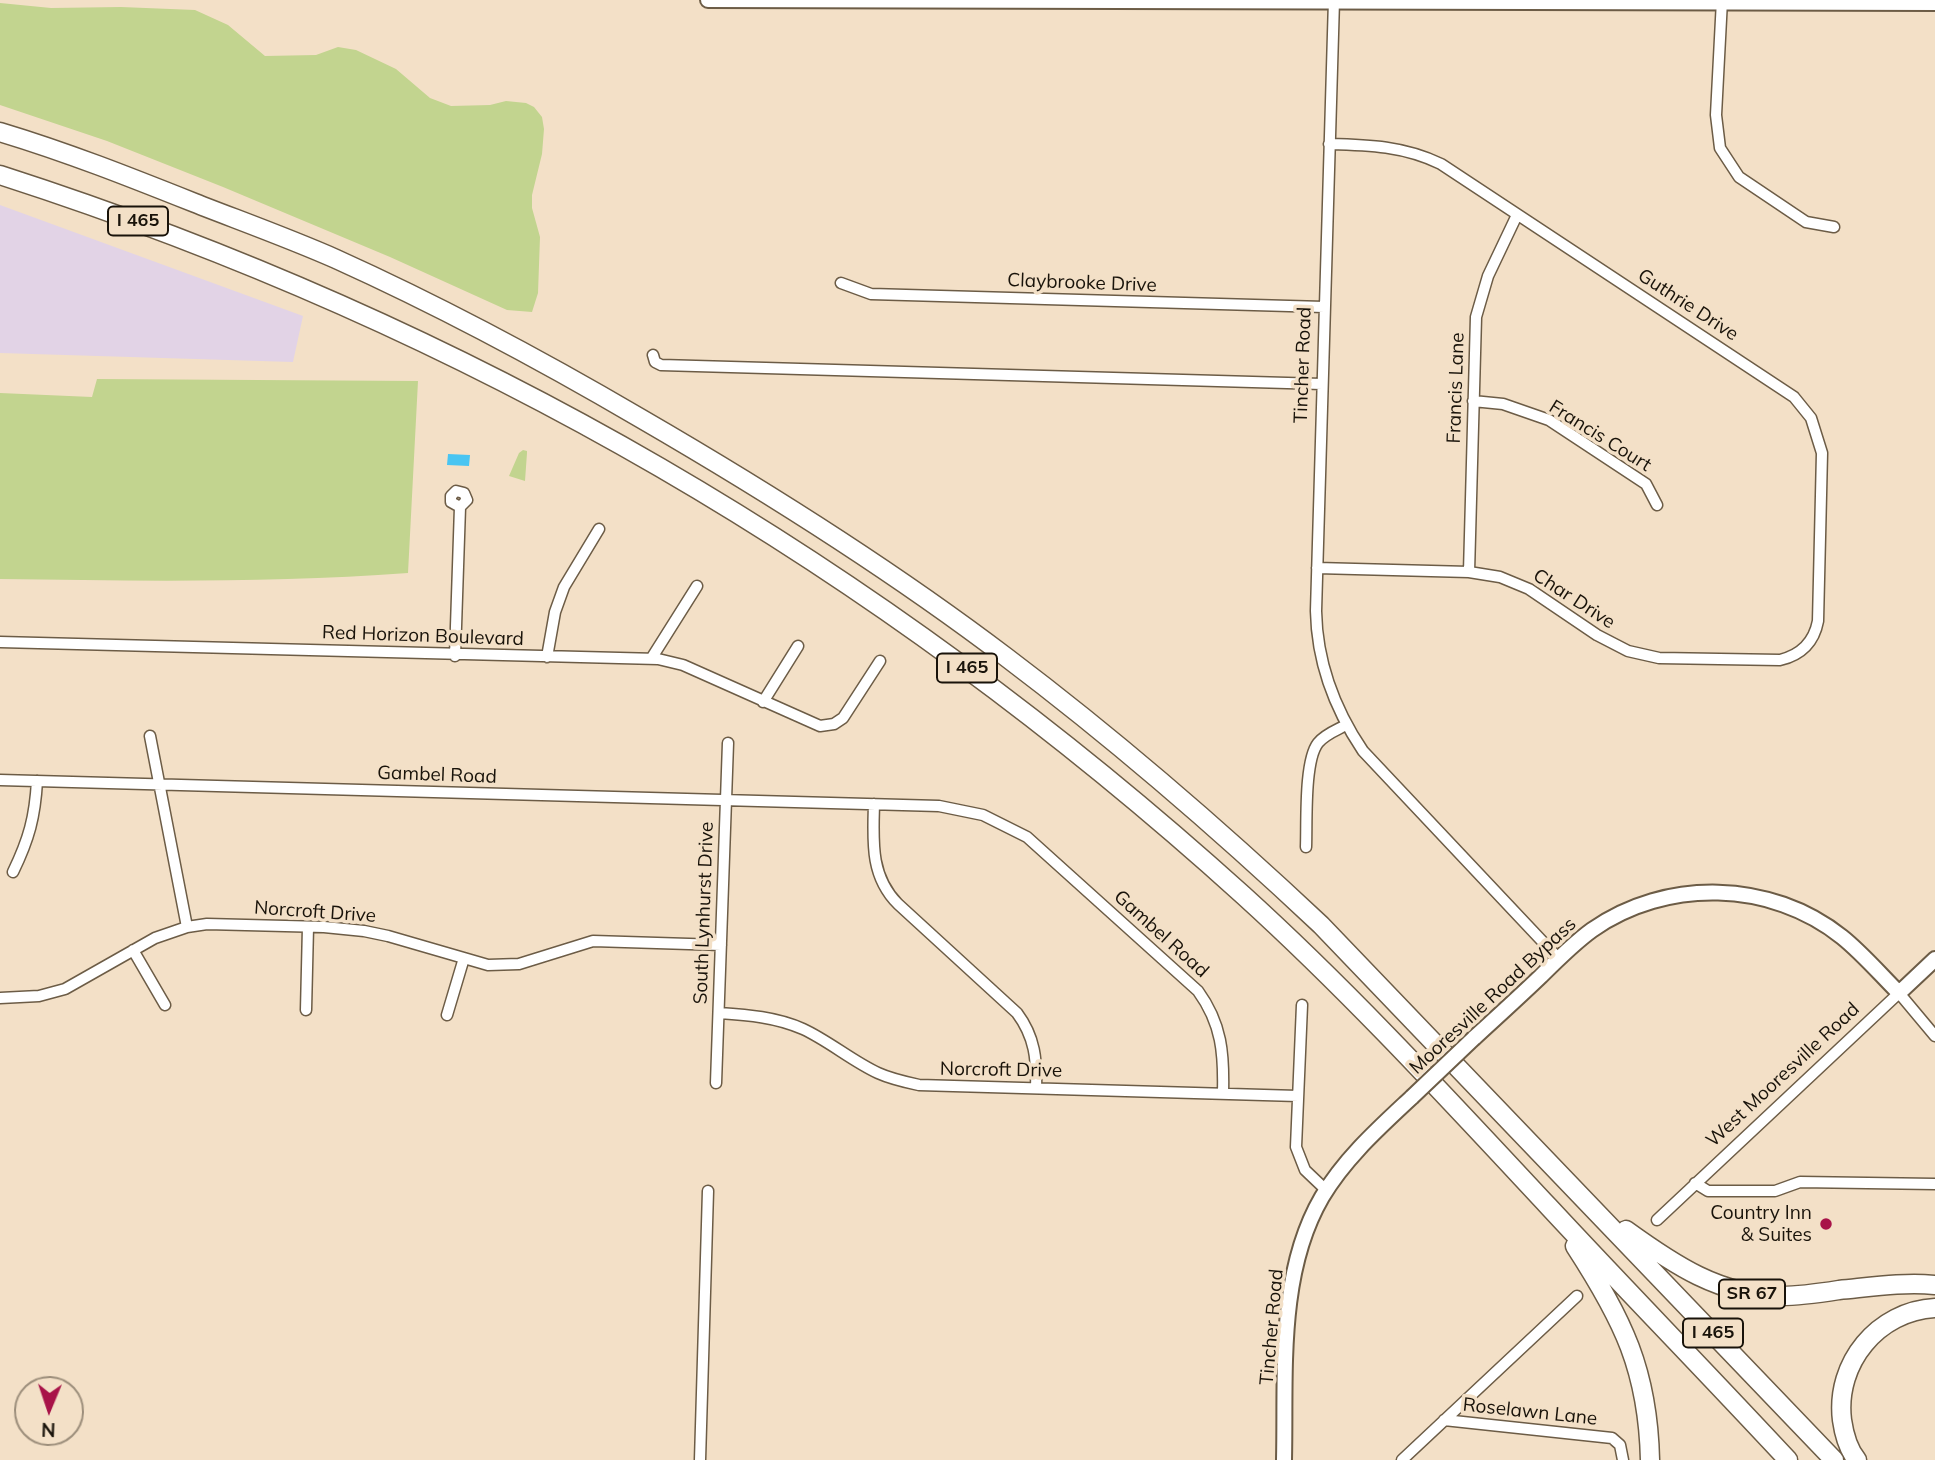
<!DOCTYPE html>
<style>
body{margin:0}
#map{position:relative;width:1935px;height:1460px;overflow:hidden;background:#f3e0c7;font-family:Mulish,sans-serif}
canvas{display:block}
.north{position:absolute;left:14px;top:1376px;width:70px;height:70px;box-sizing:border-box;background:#f3e0c7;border:2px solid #9c8e7b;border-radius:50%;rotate:182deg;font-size:19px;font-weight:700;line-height:28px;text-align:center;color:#19130a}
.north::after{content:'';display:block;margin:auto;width:24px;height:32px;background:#a81348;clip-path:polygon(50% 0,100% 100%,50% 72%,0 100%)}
</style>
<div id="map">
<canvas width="1935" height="1460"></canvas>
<div class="north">N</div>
</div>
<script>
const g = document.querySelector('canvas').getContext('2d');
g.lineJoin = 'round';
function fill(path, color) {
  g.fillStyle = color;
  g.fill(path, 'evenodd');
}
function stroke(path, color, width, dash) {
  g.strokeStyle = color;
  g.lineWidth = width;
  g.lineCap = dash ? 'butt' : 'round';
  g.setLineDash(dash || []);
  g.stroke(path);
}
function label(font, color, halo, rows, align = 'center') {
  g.font = font + ' Mulish,sans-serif';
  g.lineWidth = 7;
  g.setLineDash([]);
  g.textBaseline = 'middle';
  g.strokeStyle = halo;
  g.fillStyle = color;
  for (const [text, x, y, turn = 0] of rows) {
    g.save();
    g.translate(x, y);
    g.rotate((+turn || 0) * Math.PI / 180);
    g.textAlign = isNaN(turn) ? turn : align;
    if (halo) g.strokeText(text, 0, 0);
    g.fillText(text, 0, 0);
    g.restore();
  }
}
const commercial = new Path2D(`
 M0,205L303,316L293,362L0,353Z`);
const green = new Path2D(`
 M0,3L51,8L121,7L195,10L228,25L265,56L316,55L338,47L356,50L396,69L430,98L451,106L490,105L506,101L526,103L534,107L542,117L544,129L542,154L532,195V208L540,237L538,293L532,312L507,310L390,257L223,187L107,141L0,105Z
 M97,379L418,381L408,573C273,583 136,581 0,579V393L92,397Z
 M523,450L527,451V453L525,481L509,476L519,453Z`);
const water = new Path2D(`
 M448,454L470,455L469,466L447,465Z`);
const street = new Path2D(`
 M1334,0L1316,611C1317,663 1334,708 1363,751L1559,959
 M1722,0L1716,115L1720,148L1739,177L1806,222L1834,227
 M841,283L871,294L1324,307
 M653,355L655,362L661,365L1322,384
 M1473,401L1503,404L1549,420L1646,484L1657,505
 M1317,568L1469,572L1500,577L1529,589L1597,635L1628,651L1659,658L1780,660C1801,655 1814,642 1818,621L1822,453L1811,418L1794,397L1441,164C1404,146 1369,145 1329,144
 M1469,572L1476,317L1488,276L1517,215
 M0,642L658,659L683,665L820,726L834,724L843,718L880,661
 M455,656L460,507L467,500L464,493L456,491L451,496V502L460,507
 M547,657L555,612L564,587L599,529
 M651,659L697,586
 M763,702L798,646
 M150,736L187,927
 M0,780L939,806L983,815L1027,837L1198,991C1222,1024 1224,1054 1223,1093
 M874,804C873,841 870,876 898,904L1017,1013C1035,1037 1037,1060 1036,1088
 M1306,847C1307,823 1304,761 1318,743C1325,734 1337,730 1346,725
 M13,872C29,839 35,817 37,781
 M133,950L165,1005
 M0,998L39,996L65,989L155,938L187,927L207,924L324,927L364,931L388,936L488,965L519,964L593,941L721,945
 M1302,1005L1296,1147L1305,1170L1326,1190
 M306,1010L308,927
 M719,1013C748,1015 776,1017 803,1029C829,1041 852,1061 878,1073C891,1079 905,1082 919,1085L1298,1096
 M447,1015L464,958
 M716,1083L728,743
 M1695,1183L1708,1191H1775L1800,1182L1935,1184
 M1657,1220L1899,993L1935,1036
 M1444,1420L1612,1438L1620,1445L1623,1460
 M700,1460L708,1191
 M1402,1460L1577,1296`);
const secondary = new Path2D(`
 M708,0L1935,3
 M1474,1038C1496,1018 1519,997 1541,976C1557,960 1574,943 1592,930C1666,878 1771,880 1842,937C1862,953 1880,974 1899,993L1935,959
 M1284,1460C1286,1374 1277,1274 1322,1197C1345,1158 1380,1127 1412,1097`);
const highway = new Path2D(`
 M0,132C70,153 137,180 205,207C249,224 293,240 336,259C440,306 541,360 640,418C766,491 890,569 1006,657C1116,740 1220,830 1321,925L1834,1460
 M0,175C469,326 877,564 1243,895C1351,993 1450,1101 1549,1207C1628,1292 1709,1375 1788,1460
 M1626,1230C1673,1264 1720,1296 1781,1296C1800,1296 1820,1293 1839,1290C1871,1287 1903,1282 1935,1285
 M1575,1246C1623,1320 1648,1370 1650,1460
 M1857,1460C1848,1449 1844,1434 1842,1420C1835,1363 1878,1311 1935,1308`);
const secondaryBridge = new Path2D(`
 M1412,1097L1474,1038`);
const markers = [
 [1826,1224,7,"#a81348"]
];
const shields = [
 [138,221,60],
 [967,668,60],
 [1752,1294,66],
 [1713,1333,60]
];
const shieldNames = [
 ["I 465",138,221],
 ["I 465",967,668],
 ["SR 67",1752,1294],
 ["I 465",1713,1333]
];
const streetNames = [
 ["Claybrooke Drive",1082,283,2],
 ["Guthrie Drive",1688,305,33],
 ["Tincher Road",1303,365,-88],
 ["Francis Lane",1456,388,-88],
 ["Francis Court",1600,436,32],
 ["Char Drive",1574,599,33],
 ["Red Horizon Boulevard",423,636,2],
 ["Gambel Road",437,775,2],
 ["Norcroft Drive",315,912,4],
 ["South Lynhurst Drive",704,913,-88],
 ["Gambel Road",1161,934,42],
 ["Mooresville Road Bypass",1493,996,-43],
 ["Norcroft Drive",1001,1070,1],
 ["West Mooresville Road",1783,1075,-43],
 ["Tincher Road",1272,1327,-85],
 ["Roselawn Lane",1530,1412,6]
];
const poiNames = [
 ["Country Inn",1812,1213],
 ["& Suites",1812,1235]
];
fill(commercial, '#e2d3e6');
fill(green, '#c2d48f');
fill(water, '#49c5f2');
stroke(street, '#6c5c46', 13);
stroke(secondary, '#6c5c46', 18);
stroke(highway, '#6c5c46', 21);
stroke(street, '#fff', 10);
stroke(secondary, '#fff', 14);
stroke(highway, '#fff', 18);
stroke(secondaryBridge, '#6c5c46', 18, []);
stroke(secondaryBridge, '#fff', 14);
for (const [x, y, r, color] of markers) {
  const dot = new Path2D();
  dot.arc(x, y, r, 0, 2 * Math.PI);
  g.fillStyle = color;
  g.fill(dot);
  stroke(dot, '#f3e0c7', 2.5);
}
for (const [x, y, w] of shields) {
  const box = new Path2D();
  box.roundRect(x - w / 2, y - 14.5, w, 29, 5);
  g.fillStyle = '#f3e0c7';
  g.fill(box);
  stroke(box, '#19130a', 2);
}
label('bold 18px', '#19130a', null, shieldNames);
label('19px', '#19130a', '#f3e0c7', streetNames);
label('19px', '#19130a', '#f3e0c7', poiNames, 'right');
</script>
